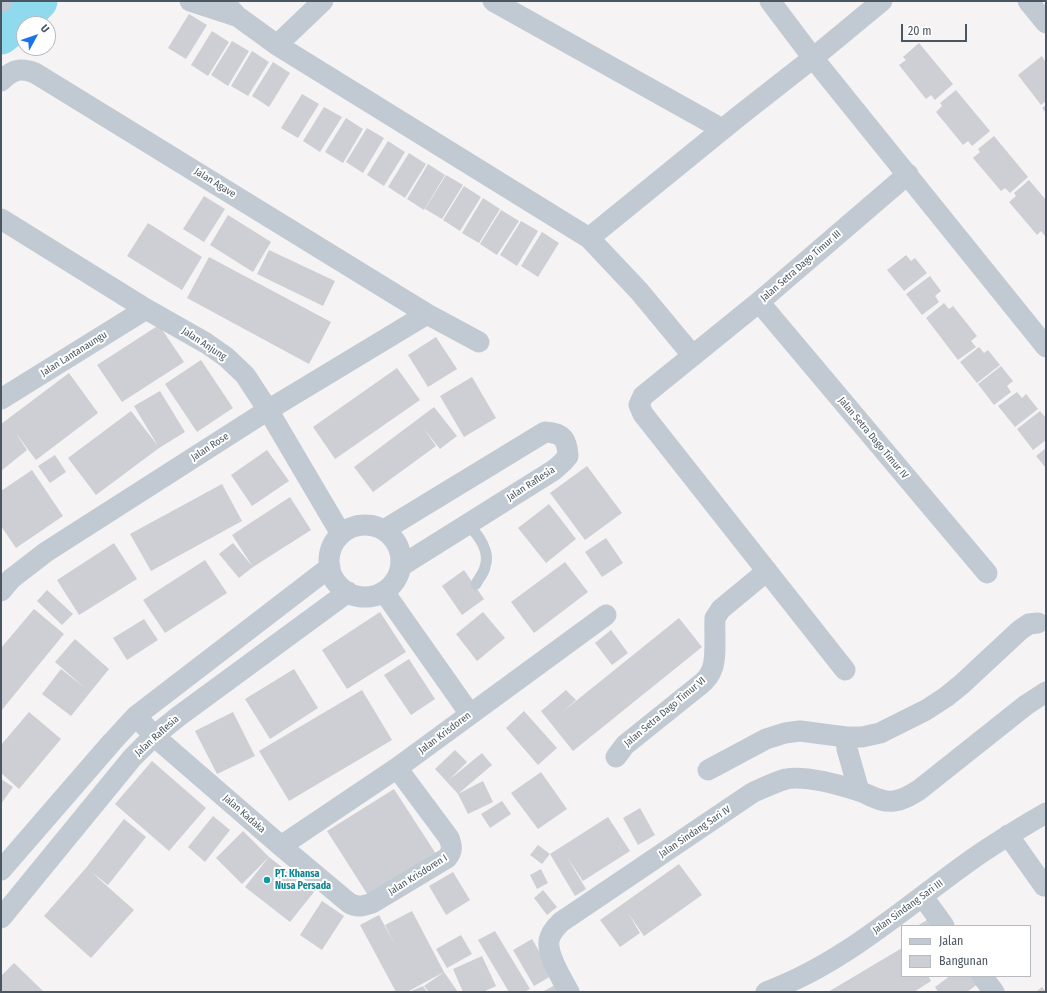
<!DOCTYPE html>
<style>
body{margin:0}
#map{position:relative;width:1047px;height:993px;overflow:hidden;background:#f5f3f3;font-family:"Fira Sans Condensed",sans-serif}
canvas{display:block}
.frame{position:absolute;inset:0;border:2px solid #4a5661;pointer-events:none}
.legend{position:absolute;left:901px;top:925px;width:130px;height:52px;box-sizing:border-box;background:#fff;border:1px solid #b7bbc0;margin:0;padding:5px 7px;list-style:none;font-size:12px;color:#4a5661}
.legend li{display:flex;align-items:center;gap:8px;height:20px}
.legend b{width:20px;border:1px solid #b7bbc0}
.north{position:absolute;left:16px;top:16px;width:40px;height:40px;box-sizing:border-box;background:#fff;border:1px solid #b7bbc0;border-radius:50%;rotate:50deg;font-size:11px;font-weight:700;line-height:16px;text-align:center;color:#4a5661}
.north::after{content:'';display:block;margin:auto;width:14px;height:18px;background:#1a73e8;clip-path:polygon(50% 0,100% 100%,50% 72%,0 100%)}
.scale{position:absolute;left:901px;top:24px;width:66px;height:18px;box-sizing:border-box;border:2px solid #4a5661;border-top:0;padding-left:5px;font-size:12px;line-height:14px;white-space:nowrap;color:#4a5661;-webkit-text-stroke:3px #fff;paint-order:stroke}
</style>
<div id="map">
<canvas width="1047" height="993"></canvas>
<div class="frame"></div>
<ul class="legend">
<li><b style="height:5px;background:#c1cad2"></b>Jalan</li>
<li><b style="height:11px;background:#cdcfd5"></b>Bangunan</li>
</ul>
<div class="north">U</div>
<div class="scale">20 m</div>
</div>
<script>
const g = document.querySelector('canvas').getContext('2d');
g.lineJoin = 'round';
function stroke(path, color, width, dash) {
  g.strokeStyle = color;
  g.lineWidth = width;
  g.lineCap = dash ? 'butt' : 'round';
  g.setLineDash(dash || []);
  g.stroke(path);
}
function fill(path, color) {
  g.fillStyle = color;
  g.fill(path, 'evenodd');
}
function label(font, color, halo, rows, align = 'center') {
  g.font = font + ' "Fira Sans Condensed",sans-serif';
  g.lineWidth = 4;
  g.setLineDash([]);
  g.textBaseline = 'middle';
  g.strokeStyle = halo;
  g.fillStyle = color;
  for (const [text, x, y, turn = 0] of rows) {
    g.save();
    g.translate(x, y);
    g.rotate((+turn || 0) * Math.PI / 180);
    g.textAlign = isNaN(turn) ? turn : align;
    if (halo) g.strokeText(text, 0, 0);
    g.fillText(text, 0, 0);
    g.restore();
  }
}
const river = new Path2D(`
 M1,35L22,17L38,1`);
const building = new Path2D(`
 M189,14L207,25L186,59L168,48Z
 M212,31L229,42L208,76L191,65Z
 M232,41L249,51L228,86L211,75Z
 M919,43L953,84L935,100L931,95L926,99L899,65L906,60L903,57Z
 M252,51L269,62L248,96L231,86Z
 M1042,56L1045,61L1046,60V101L1041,105L1018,75Z
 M273,62L290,73L269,107L252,96Z
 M956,90L990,131L972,146L968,141L963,145L936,112L942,106L940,103Z
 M302,94L319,104L298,138L281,128Z
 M1046,105V113L1042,108Z
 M324,107L342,117L320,152L303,141Z
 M346,118L363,129L343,163L325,152Z
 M367,128L384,138L363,173L346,162Z
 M994,136L1028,177L1010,193L1005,188L1001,191L973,158L980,152L978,149Z
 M388,141L405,152L384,186L367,175Z
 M409,153L426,164L405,198L388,187Z
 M428,164L445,175L424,210L407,199Z
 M446,175L463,185L442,219L425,209Z
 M1029,180L1046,200V237L1041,231L1037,235L1009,202L1016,196L1014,193Z
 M464,186L481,197L460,231L443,220Z
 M204,196L225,209L204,242L183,229Z
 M483,198L500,209L479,243L462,233Z
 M501,210L519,221L497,255L480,244Z
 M228,215L271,242L253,272L210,245Z
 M521,221L538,231L517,266L500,255Z
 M148,223L202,257L182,290L127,256Z
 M542,232L559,243L538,277L521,266Z
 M269,250L335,281L323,306L257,274Z
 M906,255L911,261L915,258L927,273L904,291L887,270Z
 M209,257L331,322L309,364L187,298Z
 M930,276L941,291L935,296L939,302L922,315L906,294Z
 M944,303L949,309L953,306L977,336L971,341L976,347L958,360L926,318Z
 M159,325L184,362L122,402L97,365Z
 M436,337L457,369L428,387L408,355Z
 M979,347L984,353L988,350L1000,365L977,383L960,362Z
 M201,360L233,408L197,432L165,384Z
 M1001,366L1013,381L1007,386L1011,392L994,405L978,384Z
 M397,368L420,400L335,459L313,427Z
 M69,373L98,413L36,460L15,432L27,450L1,471V424Z
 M472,377L496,418L464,437L440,396Z
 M160,391L185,432L159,448L96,495L68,458L131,411L158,446L134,406Z
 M1017,392L1022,398L1026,394L1038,409L1015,427L998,406Z
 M434,407L457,436L440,449L424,429L436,446L373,492L354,467Z
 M1040,411L1046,418V440L1033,450L1017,429Z
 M1046,448V468L1036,456Z
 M267,450L289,481L252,506L231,475Z
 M55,455L66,472L50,483L38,466Z
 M587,466L622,513L585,540L550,493Z
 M32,470L63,516L16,548L1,526V491Z
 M222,484L242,521L151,571L130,534Z
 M290,497L311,530L253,567L239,578L219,554L233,543L253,567L232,535Z
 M549,504L576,539L546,563L518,528Z
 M606,538L623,563L602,577L585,552Z
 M114,543L137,579L79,615L57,580Z
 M205,560L227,593L165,633L143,600Z
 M565,562L588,592L534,633L511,602Z
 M464,570L484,599L462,615L442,586Z
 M47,590L73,614L62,625L37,601Z
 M34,609L64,634L1,711V648Z
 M380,612L406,652L347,689L322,650Z
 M483,612L505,638L477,661L456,634Z
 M679,618L702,647L573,751L541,711L566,690L576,700L561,713Z
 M144,619L158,640L127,660L113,638Z
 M611,630L628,653L612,665L595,643Z
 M75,639L109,669L71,716L42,694L61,669L85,688L55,662Z
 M409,659L435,699L411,715L384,675Z
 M294,669L318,708L270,739L245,699Z
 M362,690L392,740L289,801L259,751Z
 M524,711L557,748L538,765L506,728Z
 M29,712L61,739L19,789L1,773V745Z
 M233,712L255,756L217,774L195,731Z
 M455,750L467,762L449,780L482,753L492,765L458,794L483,781L493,802L468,814L458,794L435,769Z
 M152,761L206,808L169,851L115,804Z
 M541,772L567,809L538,829L511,793Z
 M1,779L13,787L1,804Z
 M394,789L438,857L371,900L327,831Z
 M502,801L511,814L490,828L481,814Z
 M640,808L655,835L638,845L623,818Z
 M213,816L230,830L205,862L188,847Z
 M608,817L630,851L583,881L567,857L586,889L575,896L550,854Z
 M124,819L146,837L108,885L90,871L134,910L91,958L44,916L86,868Z
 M243,831L269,857L314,892L290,922L245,887L269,857L242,884L216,858Z
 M538,845L550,854L542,864L530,855Z
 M679,864L702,895L644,936L628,913L640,933L620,947L600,920Z
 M541,869L548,883L537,889L530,875Z
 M453,872L470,900L446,915L429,886Z
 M543,890L557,907L547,915L534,898Z
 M322,901L344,916L322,950L300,935Z
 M412,911L444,972L458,992H429L424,986L444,972L407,992H396L360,925L379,915L396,947L385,925Z
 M935,915L941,926H917Z
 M495,931L530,989L524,992H509L478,940Z
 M461,935L472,954L447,968L436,949Z
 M532,939L553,975L534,986L513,950Z
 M902,948V976H928L931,981L914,992H828Z
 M482,956L496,986L483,992H463L453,969Z
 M14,963L44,992H4L1,989V976Z
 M950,976H973L979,983L967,992H938L935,987Z
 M559,983L564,992H542Z
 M423,986L427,992H409Z
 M1042,987L1046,992H1036Z`);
const service = new Path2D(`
 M468,524C478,535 491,551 485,567C484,573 479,578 476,584`);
const minor = new Path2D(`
 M190,1L236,16
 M223,1L237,16L277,45L589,238L639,291L693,356
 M493,1L722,129
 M770,1L813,58L1046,347
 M1028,1L1046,23
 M1,2L2,1
 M277,45L323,1
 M1,81C12,70 20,67 35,73L427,314L479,342
 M1,219L146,309L206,343L226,357L245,375L268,410L341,534
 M589,238L739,116L813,58L882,1
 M759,302L987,573
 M1,399L146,309
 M329 561a36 36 0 1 1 72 0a36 36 0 1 1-72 0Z
 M384,530L545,432C563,433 567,439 568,456L563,462L554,470L401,566
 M1,591L11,579L46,552L268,410L427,314
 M384,592L470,714
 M845,670L643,414L639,405L643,396L759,302L908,174
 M136,716L154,736L281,846L349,903C358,908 363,906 372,903L447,858C453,851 452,846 449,838L397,768
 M846,737L847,749L859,791
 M616,757L625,745L701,684C706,680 710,675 712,669C717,658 714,631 715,618L721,609L767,571
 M708,770L766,739L785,733L800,731L846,737H862L880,733L926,710L946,697L962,684L1020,630L1029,624L1038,623
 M1008,835L1044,886H1046
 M281,846L397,768L606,615
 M1,870L112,742L136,716L330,567
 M923,897L944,926
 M1,918L132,758L154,736L179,716L348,592
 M982,976L994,992
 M569,992C562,979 544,951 550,937C552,931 557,926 561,922L752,793C763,788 775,782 786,779C806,775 840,785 859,791C870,795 881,803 894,801C903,800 911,795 919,790L1026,705L1046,692
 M766,992C843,964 905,907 971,860C995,843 1020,828 1046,813`);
const markers = [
 [267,880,4,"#0f9aa8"]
];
const streetNames = [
 ["Jalan Agave",215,183,32],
 ["Jalan Setra Dago Timur III",801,266,-41],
 ["Jalan Anjung",204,344,33],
 ["Jalan Lantanaungu",74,354,-32],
 ["Jalan Setra Dago Timur IV",873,438,50],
 ["Jalan Rose",210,447,-33],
 ["Jalan Raflesia",531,484,-33],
 ["Jalan Setra Dago Timur VI",665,712,-40],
 ["Jalan Krisdoren",445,733,-37],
 ["Jalan Raflesia",157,736,-42],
 ["Jalan Kadaka",244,814,41],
 ["Jalan Sindang Sari IV",695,832,-34],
 ["Jalan Krisdoren I",418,875,-32],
 ["Jalan Sindang Sari III",908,907,-36]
];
const cultureNames = [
 ["PT. Khansa",275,874],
 ["Nusa Persada",275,886]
];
stroke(river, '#90daee', 39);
fill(building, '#cdcfd5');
stroke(service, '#c1cad2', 11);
stroke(minor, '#c1cad2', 21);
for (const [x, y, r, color] of markers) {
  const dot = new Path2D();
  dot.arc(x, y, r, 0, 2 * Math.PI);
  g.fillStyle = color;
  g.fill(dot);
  stroke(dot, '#fff', 1.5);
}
label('10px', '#4a5661', '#fff', streetNames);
label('bold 10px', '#0d838f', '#fff', cultureNames, 'left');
</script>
